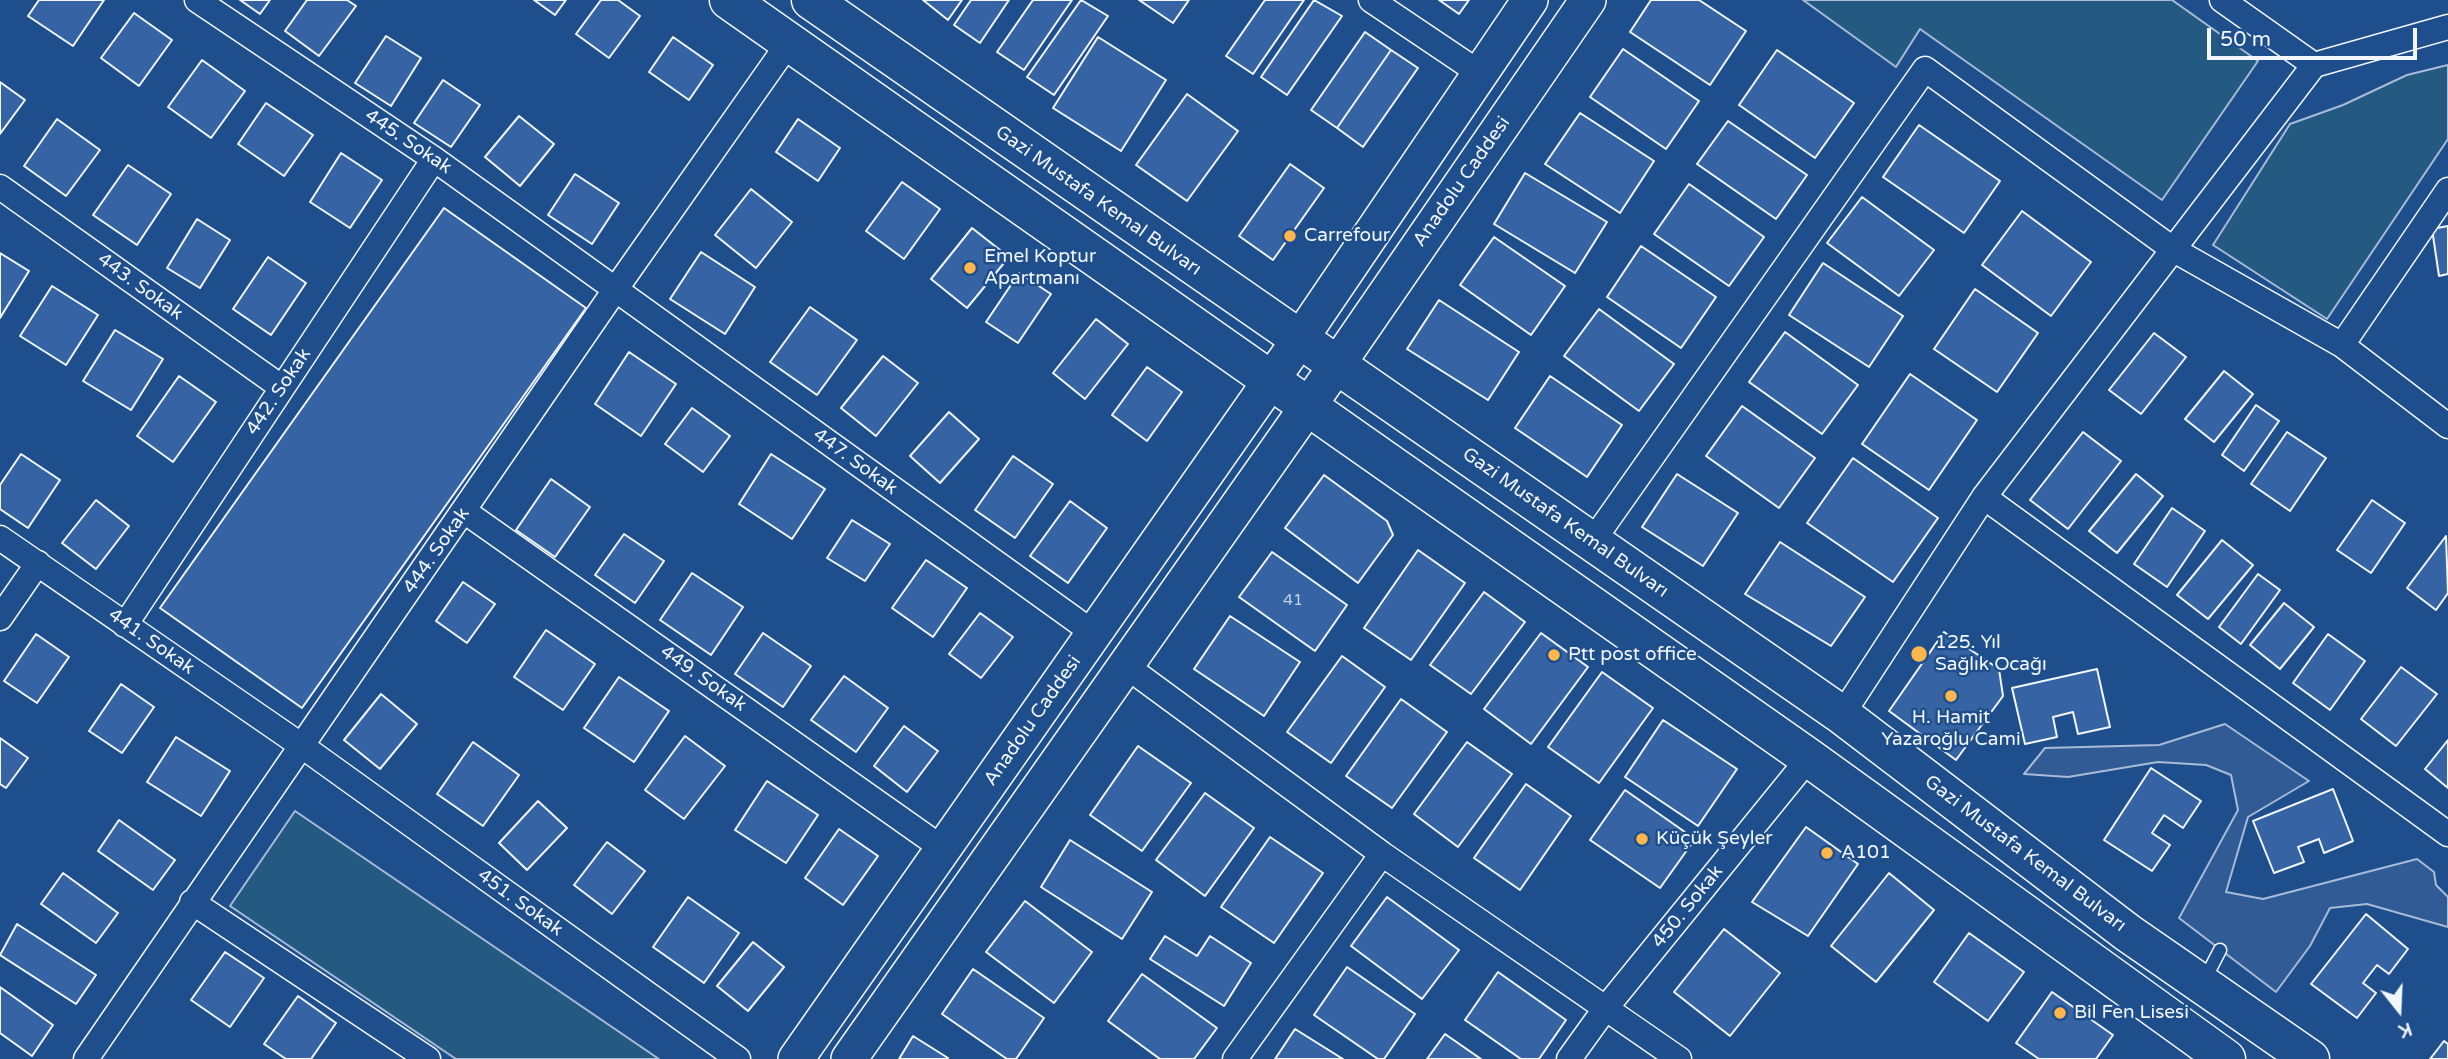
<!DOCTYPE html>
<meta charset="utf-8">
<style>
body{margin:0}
#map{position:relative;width:2448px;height:1059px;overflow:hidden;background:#1f4e8c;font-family:"Varela Round",sans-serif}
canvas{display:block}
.north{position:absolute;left:2364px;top:975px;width:70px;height:70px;-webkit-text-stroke:5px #1f4e8c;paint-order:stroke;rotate:162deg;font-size:19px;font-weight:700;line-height:28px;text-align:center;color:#f2f6ff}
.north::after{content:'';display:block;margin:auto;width:24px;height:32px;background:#f2f6ff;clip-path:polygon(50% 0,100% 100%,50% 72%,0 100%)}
.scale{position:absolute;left:2207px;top:28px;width:210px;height:32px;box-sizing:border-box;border:4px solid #f2f6ff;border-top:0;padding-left:9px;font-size:21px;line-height:24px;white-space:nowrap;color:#f2f6ff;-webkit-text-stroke:5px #1f4e8c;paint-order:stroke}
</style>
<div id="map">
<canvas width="2448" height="1059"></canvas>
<div class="north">K</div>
<div class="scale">50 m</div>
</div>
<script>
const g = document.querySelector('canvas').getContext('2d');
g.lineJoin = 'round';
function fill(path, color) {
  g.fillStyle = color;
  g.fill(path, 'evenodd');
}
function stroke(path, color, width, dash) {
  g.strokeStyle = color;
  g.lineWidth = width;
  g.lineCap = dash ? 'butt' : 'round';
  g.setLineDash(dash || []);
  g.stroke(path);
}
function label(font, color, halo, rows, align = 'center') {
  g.font = font + ' "Varela Round",sans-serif';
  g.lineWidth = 5;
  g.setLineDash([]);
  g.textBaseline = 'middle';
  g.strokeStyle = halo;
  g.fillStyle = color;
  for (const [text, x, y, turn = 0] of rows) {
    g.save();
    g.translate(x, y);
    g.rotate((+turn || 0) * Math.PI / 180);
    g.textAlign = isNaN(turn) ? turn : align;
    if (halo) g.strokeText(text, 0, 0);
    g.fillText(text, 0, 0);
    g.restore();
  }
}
const green = new Path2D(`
 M1803,0H2172L2258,61L2162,200L1920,29L1896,67Z
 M2448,65V139L2327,319L2213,245L2290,124L2343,105L2407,75Z
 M295,811L659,1059H456L230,906Z`);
const parking = new Path2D(`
 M2225,724L2309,781L2248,817L2226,892L2263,899L2417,859L2434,872L2436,885L2448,897V927L2367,904L2330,908L2310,946L2276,992L2179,918L2238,810L2231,775L2206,765L2158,762L2068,777L2024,774L2045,748L2159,745Z`);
const building = new Path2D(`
 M39,0H104L73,46L28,16Z
 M240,0H270L260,14Z
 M307,0H347L356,6L319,56L285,31Z
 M534,0H566L555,15Z
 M601,0H618L640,16L609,58L576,34Z
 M923,0H962L948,20Z
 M971,0H1009L980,43L954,25Z
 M1033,0H1072L1024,70L997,52Z
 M1081,0L1108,16L1054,95L1027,77Z
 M1139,0H1189L1173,23Z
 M1265,0H1304L1253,74L1226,56Z
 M1314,0L1342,16L1287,95L1261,77Z
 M1439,0H1469L1459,14Z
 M1651,0H1699L1746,31L1710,85L1630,32Z
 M134,13L172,40L139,86L101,58Z
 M1365,32L1391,50L1337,128L1311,110Z
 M386,36L421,58L391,106L355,83Z
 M673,37L713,65L689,100L649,72Z
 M1098,37L1166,80L1121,151L1053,108Z
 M1623,49L1699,101L1666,149L1590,97Z
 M1391,50L1418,68L1363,147L1337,128Z
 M1777,50L1854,103L1815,158L1739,105Z
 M202,60L245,91L211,138L168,107Z
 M443,80L480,105L451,147L414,123Z
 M0,82L25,100L0,134Z
 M1187,94L1238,131L1187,201L1136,165Z
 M266,103L313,135L284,176L238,144Z
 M1580,113L1654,161L1620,213L1545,164Z
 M519,116L554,144L520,186L485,157Z
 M57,119L100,150L66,196L24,166Z
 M798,119L840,148L818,181L776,152Z
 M1728,121L1807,175L1776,219L1697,164Z
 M1919,125L2000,181L1964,233L1883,177Z
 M341,153L382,180L350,228L310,202Z
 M1290,164L1324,188L1273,260L1239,236Z
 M128,165L171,194L137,245L93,215Z
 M1525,173L1607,222L1575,273L1494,224Z
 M575,174L619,203L592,244L548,215Z
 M902,182L940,209L904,259L866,231Z
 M1689,184L1764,237L1729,286L1654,234Z
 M751,189L792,222L756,268L715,235Z
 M1862,197L1934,250L1899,296L1827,243Z
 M444,208L586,308L302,708L160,608Z
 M2022,211L2091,262L2051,316L1982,265Z
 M197,219L230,240L200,288L167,268Z
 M2448,226V274L2439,276L2432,229Z
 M972,228L1009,257L967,308L931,279Z
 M1494,237L1565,286L1531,335L1460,285Z
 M1641,246L1716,297L1681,348L1607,297Z
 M701,252L755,287L725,334L670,299Z
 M0,253L29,271L0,318Z
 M268,257L306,283L271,335L233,309Z
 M1823,263L1903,316L1869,367L1789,315Z
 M1019,273L1051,294L1018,343L986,322Z
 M52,286L98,315L66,365L20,336Z
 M1975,289L2038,333L1997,392L1934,349Z
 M1439,300L1519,352L1488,400L1407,349Z
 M810,307L857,340L817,395L770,362Z
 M1599,309L1674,364L1639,411L1564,356Z
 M1096,319L1128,344L1085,399L1053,373Z
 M115,330L163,359L131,410L83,381Z
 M1785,332L1858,385L1822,434L1749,382Z
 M2154,333L2186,357L2141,414L2109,390Z
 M629,352L676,384L641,436L595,404Z
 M883,356L918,383L876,436L841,408Z
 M1147,367L1182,392L1147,441L1112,415Z
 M2224,371L2253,394L2214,442L2185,419Z
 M1910,374L1977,420L1929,490L1862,444Z
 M179,376L216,402L173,462L137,436Z
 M1550,376L1622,425L1587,477L1515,428Z
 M2256,405L2279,421L2244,471L2222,455Z
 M1742,406L1815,458L1779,508L1706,456Z
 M692,408L730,436L703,472L665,444Z
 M949,412L979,439L940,483L910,456Z
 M2083,432L2121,461L2068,529L2030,500Z
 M2287,432L2326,458L2290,511L2251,484Z
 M21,454L60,480L28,528L0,509V485Z
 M771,454L825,489L792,539L739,504Z
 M1013,456L1053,484L1015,538L975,510Z
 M1853,458L1938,518L1893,582L1807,523Z
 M1677,474L1738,513L1703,566L1642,527Z
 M2136,474L2163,496L2117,553L2089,531Z
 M1324,475L1387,521L1393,535L1358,583L1285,528Z
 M551,479L590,507L555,557L516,530Z
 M96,500L129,526L96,569L62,543Z
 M2372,500L2405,523L2371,573L2337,550Z
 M1070,501L1107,528L1068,583L1030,556Z
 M2172,508L2205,531L2167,587L2134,564Z
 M852,520L890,544L865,581L827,558Z
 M624,534L664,561L635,603L595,575Z
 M2446,536L2448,593L2436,610L2407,588Z
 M2222,540L2253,565L2208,619L2177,595Z
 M1780,542L1865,597L1831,646L1745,594Z
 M1418,550L1465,583L1411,660L1364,628Z
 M1272,552L1347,605L1315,651L1239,597Z
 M926,560L967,588L933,637L892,608Z
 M692,573L743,607L711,655L660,620Z
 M2258,574L2280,590L2241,644L2219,627Z
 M463,582L495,604L467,643L436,621Z
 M1484,592L1525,622L1471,694L1430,665Z
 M2284,603L2314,627L2280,669L2250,645Z
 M980,613L1013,637L981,678L949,654Z
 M1230,616L1300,662L1264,716L1194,669Z
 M546,630L595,664L563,710L514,677Z
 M1944,632L1999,669L2003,696L1956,760L1889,711Z
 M763,633L811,666L783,707L735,674Z
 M1541,633L1588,667L1531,744L1484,709Z
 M36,634L69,657L37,703L4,681Z
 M2328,634L2365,661L2330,710L2293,683Z
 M1342,656L1385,687L1331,763L1287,732Z
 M2401,667L2437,694L2396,746L2361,719Z
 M2097,669L2110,727L2078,734L2073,712L2053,717L2057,737L2025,744L2012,688Z
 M1602,672L1653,708L1599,783L1548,747Z
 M844,676L888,708L856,752L811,720Z
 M619,677L669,711L634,762L584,728Z
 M121,684L154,707L122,753L89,731Z
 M381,694L417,724L380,769L344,740Z
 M1401,699L1447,732L1392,808L1346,776Z
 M1663,720L1737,769L1698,826L1625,777Z
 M904,726L938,751L907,792L874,766Z
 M685,736L725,766L684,819L645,790Z
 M176,737L230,771L201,816L147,782Z
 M0,738L28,758L6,788L0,784Z
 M2448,740V788L2425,769Z
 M473,742L519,775L483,826L437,794Z
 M1467,742L1512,774L1458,847L1414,814Z
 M1138,746L1191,783L1142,851L1090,815Z
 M2151,768L2201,801L2183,828L2164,815L2152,833L2170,845L2152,871L2104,840Z
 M767,781L818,815L786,863L735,830Z
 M1526,784L1571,816L1520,890L1474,858Z
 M2333,789L2353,841L2324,853L2319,839L2298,847L2304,862L2274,873L2253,821Z
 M1625,790L1695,839L1660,888L1590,840Z
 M1205,793L1254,828L1205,896L1156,860Z
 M538,801L567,828L527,870L499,843Z
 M119,820L175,860L153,890L98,851Z
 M1806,827L1858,864L1808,936L1752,902Z
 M839,829L878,856L843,905L805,878Z
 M1270,837L1323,873L1274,943L1221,907Z
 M1070,840L1152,892L1122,939L1041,887Z
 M607,842L645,871L612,914L574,885Z
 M63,873L118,913L96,943L41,904Z
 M1889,873L1934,910L1876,982L1831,946Z
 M688,897L739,933L704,983L653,947Z
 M1387,897L1459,950L1422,999L1351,946Z
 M1025,901L1092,952L1054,1003L986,952Z
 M2366,914L2408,949L2389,974L2377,965L2363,983L2376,993L2357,1018L2311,984Z
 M17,924L96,975L76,1004L0,955Z
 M1724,929L1780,973L1730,1036L1674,992Z
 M1969,933L2024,972L1988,1021L1934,982Z
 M1165,936L1197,956L1210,936L1251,963L1224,1006L1150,959Z
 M753,942L784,967L748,1011L717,986Z
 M225,952L264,978L230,1027L191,1000Z
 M1347,967L1415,1014L1384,1059H1378L1314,1015Z
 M973,969L1044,1018L1016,1059H1007L942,1014Z
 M1498,972L1566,1020L1539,1059H1521L1465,1020Z
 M1142,974L1217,1028L1194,1059H1160L1108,1021Z
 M0,987L53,1025L32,1056L0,1033Z
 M2052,992L2113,1035L2096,1059H2039L2016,1043Z
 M298,996L336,1023L311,1059H286L264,1044Z
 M1295,1029L1343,1059H1275Z
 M1445,1034L1481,1059H1427Z
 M913,1036L948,1058L947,1059H899Z
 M2444,1041L2448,1044V1059H2430Z`);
const lane = new Path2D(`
 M2204,981L2220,950`);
const street = new Path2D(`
 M197,0L434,159L1095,634
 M1371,0L1478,72
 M2222,0L2314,65
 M0,187L281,387
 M2342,345L2448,190
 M1984,497L2448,834
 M464,511L942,848
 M0,538L302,746L738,1059
 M1592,542L1925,69L2174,250L2342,345L2448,426
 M0,618L38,563
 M125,625L434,159
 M1126,666L1382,854L1679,1059
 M1842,715L1984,497L2314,65L2448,27
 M192,902L428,1059
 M86,1059L615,290L788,44
 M1235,1059L1382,854
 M1569,1059L1605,1009L1809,758`);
const secondary = new Path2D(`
 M796,1059L1300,339L1530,0
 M849,1059L1337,365L1588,0`);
const primary = new Path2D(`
 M729,0L1809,758L2226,1059
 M811,0L1842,715L2128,933L2310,1059`);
const markers = [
 [1290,236,7,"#ffb74d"],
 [970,268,7,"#ffb74d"],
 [1919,654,9,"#ffb74d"],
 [1554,655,7,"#ffb74d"],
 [1951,696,7,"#ffb74d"],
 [1642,839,7,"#ffb74d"],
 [1827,853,7,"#ffb74d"],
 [2060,1013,7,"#ffb74d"]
];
const numberNames = [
 ["41",1293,601]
];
const streetNames = [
 ["445. Sokak",408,142,34],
 ["Anadolu Caddesi",1462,182,-55],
 ["Gazi Mustafa Kemal Bulvarı",1098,201,35],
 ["443. Sokak",140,287,36],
 ["442. Sokak",279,392,-56],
 ["447. Sokak",855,462,36],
 ["Gazi Mustafa Kemal Bulvarı",1565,523,35],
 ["444. Sokak",437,551,-55],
 ["441. Sokak",151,642,35],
 ["449. Sokak",703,679,35],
 ["Anadolu Caddesi",1033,721,-55],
 ["Gazi Mustafa Kemal Bulvarı",2025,854,37],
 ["451. Sokak",520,903,36],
 ["450. Sokak",1688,907,-51]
];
const poiNames = [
 ["Carrefour",1304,236],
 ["Emel Koptur",984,257],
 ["Apartmanı",984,279],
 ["125. Yıl",1935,643],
 ["Sağlık Ocağı",1935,665],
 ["Ptt post office",1568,655],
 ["H. Hamit",1951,718,"center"],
 ["Yazaroğlu Cami",1951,740,"center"],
 ["Küçük Şeyler",1656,839],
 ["A101",1841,853],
 ["Bil Fen Lisesi",2074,1013]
];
fill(green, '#245a82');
stroke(green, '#a8bbd7', 2);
fill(parking, '#305b95');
stroke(parking, '#a8bbd7', 2);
fill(building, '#3563a3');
stroke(building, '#f2f6ff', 2);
stroke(lane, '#f2f6ff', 15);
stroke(street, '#f2f6ff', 27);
stroke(secondary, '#f2f6ff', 38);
stroke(primary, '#f2f6ff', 41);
stroke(lane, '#1f4e8c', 12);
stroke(street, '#1f4e8c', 24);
stroke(secondary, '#1f4e8c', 35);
stroke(primary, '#1f4e8c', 38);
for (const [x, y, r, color] of markers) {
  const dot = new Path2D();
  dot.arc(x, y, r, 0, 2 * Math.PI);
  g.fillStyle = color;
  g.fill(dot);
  stroke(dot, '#1f4e8c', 2.5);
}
label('16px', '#c3d1e8', null, numberNames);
label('19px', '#f2f6ff', '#1f4e8c', streetNames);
label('19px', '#f2f6ff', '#1f4e8c', poiNames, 'left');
</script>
